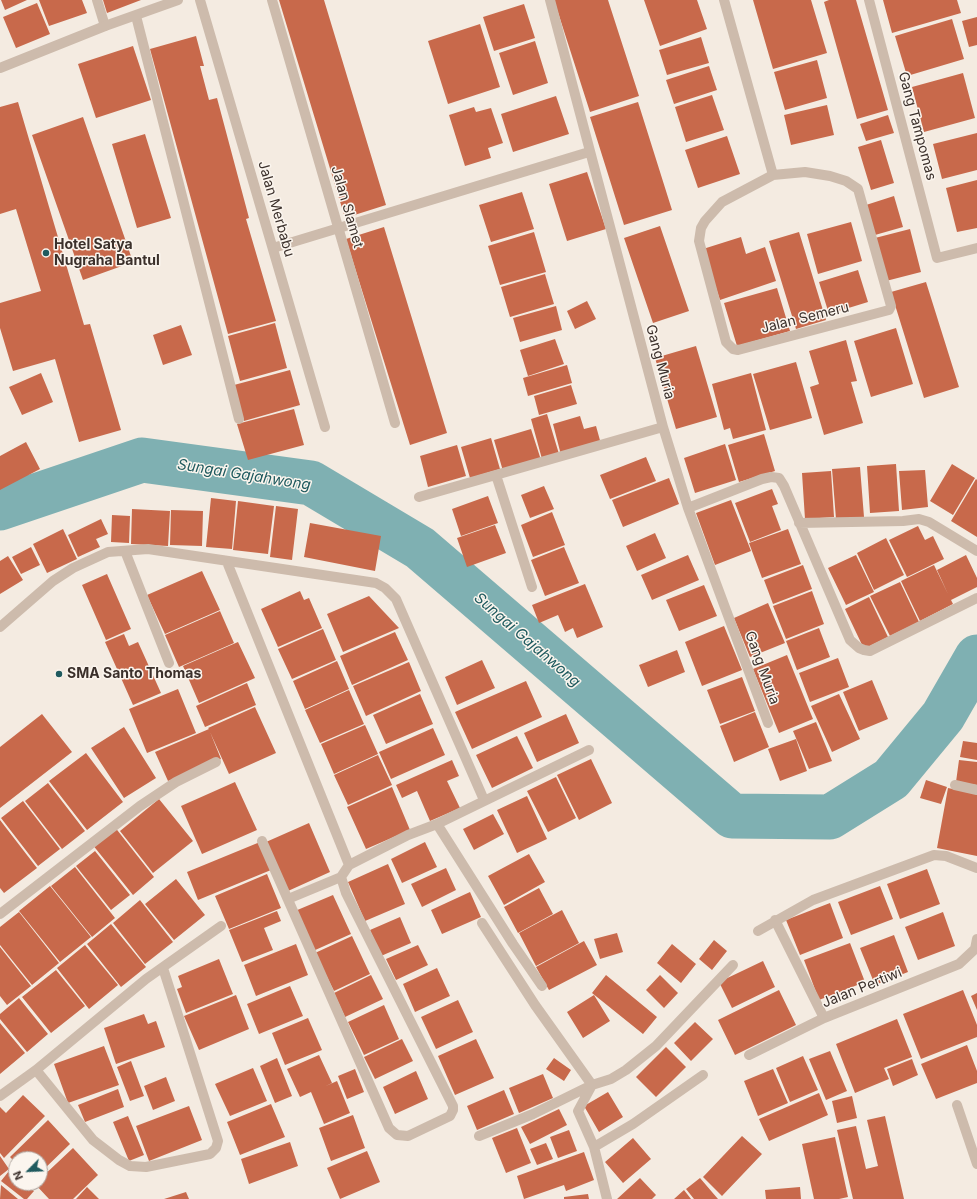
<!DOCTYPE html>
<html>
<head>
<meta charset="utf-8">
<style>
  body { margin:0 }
  #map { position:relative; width:977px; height:1199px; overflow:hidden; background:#f4ebe1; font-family:Inter,sans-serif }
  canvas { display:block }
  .north { position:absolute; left:8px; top:1151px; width:40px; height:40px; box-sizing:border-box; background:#fbf5ee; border:1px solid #aea6a0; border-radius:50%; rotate:246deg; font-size:11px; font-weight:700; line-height:16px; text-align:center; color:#3b302b }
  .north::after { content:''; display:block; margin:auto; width:14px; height:18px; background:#1f5a5e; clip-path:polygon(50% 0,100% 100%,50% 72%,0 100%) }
</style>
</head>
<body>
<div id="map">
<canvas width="977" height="1199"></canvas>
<div class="north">N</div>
</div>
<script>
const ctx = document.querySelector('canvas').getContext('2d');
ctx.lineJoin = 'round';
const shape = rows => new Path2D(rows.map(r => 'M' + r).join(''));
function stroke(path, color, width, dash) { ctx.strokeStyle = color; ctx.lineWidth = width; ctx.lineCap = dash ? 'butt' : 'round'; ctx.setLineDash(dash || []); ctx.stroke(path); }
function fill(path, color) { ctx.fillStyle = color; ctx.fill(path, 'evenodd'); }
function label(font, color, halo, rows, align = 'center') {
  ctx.font = font + ' Inter,sans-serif'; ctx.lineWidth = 3; ctx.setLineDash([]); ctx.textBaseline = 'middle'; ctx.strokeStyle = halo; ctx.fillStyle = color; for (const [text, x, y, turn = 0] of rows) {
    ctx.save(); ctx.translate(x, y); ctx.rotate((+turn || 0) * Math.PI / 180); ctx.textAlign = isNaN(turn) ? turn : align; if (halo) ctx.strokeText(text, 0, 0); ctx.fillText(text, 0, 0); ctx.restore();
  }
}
const river = shape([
  [0,508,142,460,311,483,420,548,732,816,830,817,891,779,943,716,977,657]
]);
const building = shape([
  [1,0,27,0,5,10],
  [39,0,82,0,87,13,49,26],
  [103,0,141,0,107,13],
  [279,0,324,0,386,205,345,218],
  [554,0,608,0,639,96,590,112],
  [644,0,697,0,707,29,660,46],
  [753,0,811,0,827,53,773,69],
  [829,0,856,0,888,110,857,119,824,2],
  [883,0,957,0,961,13,892,33],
  [37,3,50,34,16,48,3,17],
  [524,4,535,38,494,51,483,17],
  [977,17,977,45,969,47,962,21],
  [952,19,964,59,907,76,895,36],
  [480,24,500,87,448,104,428,41],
  [196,36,204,66,200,66,209,100,217,98,249,218,246,219,276,321,228,334,150,49],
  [701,37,709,63,667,75,659,50],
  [535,41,548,83,513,95,499,53],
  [133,46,151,100,96,118,78,64],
  [817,60,827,98,785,110,774,72],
  [709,66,717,90,674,104,666,80],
  [963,73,975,118,924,132,912,87],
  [712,95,724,130,686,142,675,107],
  [556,96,569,134,513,152,501,114],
  [18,102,84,325,90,324,121,430,79,442,55,359,13,371,0,328,0,303,41,291,16,209,0,214,0,107],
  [638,102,672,210,624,225,590,117],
  [827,105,834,135,791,145,784,115],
  [474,107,476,112,491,108,503,143,488,148,491,158,465,166,449,115],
  [888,115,894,133,866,141,860,124],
  [83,117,133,262,83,280,32,135],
  [977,133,977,170,942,179,933,144],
  [145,134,171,218,137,228,112,144],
  [727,136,740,174,698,188,685,150],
  [881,140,894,183,871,190,858,147],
  [587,172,606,229,567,241,549,184],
  [977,180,977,228,957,232,946,188],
  [522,192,534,229,491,242,479,205],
  [894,196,903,227,875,235,866,205],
  [851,222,862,261,818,274,807,234],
  [660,226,689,311,653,323,624,238],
  [384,227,447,433,410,445,346,239],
  [910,229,921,272,886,281,875,238],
  [534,232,546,272,500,285,488,246],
  [799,232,826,320,796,329,769,241],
  [741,237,746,254,765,247,776,281,720,300,703,249],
  [858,270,868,302,829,314,819,282],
  [545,274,554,304,510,317,501,287],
  [926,282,959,387,924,398,891,292],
  [777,288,790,331,737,346,724,303],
  [587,301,596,319,575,329,567,311],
  [556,306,562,330,520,342,513,318],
  [275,323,287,368,240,381,228,336],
  [181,325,192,355,163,365,153,335],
  [896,328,913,384,871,397,854,341],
  [555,339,564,364,528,376,520,350],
  [846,340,857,381,851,382,863,423,824,435,810,387,819,384,809,351],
  [696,346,717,417,676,429,655,358],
  [796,362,812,418,770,430,753,374],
  [567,365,572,383,528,396,523,378],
  [290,370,300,405,244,421,234,385],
  [41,373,53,402,22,415,9,387],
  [751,373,766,430,733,439,730,428,724,430,712,384],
  [571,385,577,404,539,415,534,396],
  [294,409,304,445,248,460,237,424],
  [547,414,559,454,542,459,531,419],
  [580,416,584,429,596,426,601,444,561,455,553,424],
  [531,429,541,460,503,471,494,440],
  [764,434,775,471,739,482,728,445],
  [491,438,500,469,470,478,461,447],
  [26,442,40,469,0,490,0,456],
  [725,444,736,480,695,493,684,458],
  [457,445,466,476,428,487,420,456],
  [646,457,656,481,610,499,600,475],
  [896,464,899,511,870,513,867,466],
  [952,464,975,478,953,515,930,501],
  [860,467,864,517,836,519,832,469],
  [925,470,928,507,902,510,899,471],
  [831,471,834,517,805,519,802,473],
  [669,478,679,504,623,527,612,500],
  [976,479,977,480,977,537,951,521],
  [544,486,554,509,530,518,521,495],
  [772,489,778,504,772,506,781,530,750,542,735,503],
  [488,496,498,523,461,536,452,509],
  [211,498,236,501,232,549,206,547],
  [731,500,751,551,715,565,696,513],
  [238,501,274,506,268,554,233,550],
  [276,506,298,509,292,560,270,557],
  [132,509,170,511,168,546,131,544],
  [171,510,203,511,202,546,170,545],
  [552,512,565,545,533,557,521,525],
  [112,515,130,516,129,543,111,542],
  [101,519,108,534,96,539,100,547,78,557,68,535],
  [310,523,381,536,375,571,304,557],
  [495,525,506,553,467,567,457,538],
  [918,526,925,540,933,536,944,559,907,577,889,540],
  [63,529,77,559,47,573,33,544],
  [788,529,801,564,762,578,749,543],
  [655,533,666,558,637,571,626,546],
  [886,538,904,575,874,590,857,553],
  [31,547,40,565,21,574,12,557],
  [564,547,579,583,545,596,531,560],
  [688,555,699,580,652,600,641,575],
  [856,555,874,592,846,605,828,568],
  [966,555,977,578,977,587,951,600,953,604,920,621,901,581,934,565,948,594,937,570],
  [8,556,23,580,0,594,0,561],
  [803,565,812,589,773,604,764,580],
  [202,571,220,610,165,634,147,595],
  [107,574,131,629,106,640,82,585],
  [900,582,919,622,890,636,870,596],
  [585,584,603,627,577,638,573,628,565,632,558,615,539,623,532,605],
  [704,585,717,616,679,631,666,600],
  [300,591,304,600,309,598,322,628,278,647,261,609],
  [812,591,824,624,786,639,773,606],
  [369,596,399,628,343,652,327,614],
  [869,597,888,637,864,649,845,609],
  [768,603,785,643,750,657,734,618],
  [220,611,234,643,179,667,165,635],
  [724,626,742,670,702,686,685,642],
  [819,628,830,657,797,670,786,641],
  [323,629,336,660,292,679,278,649],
  [395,632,408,660,352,685,340,656],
  [124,634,129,646,138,642,161,693,133,705,105,642],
  [238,642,255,678,199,703,183,666],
  [677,650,685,672,648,687,639,665],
  [787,655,813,719,779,733,753,669],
  [838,658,849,687,810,702,799,673],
  [482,660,495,688,457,705,445,677],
  [337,661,349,689,305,709,293,681],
  [409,662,421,691,366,716,353,686],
  [742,677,755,711,720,724,707,690],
  [872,680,888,719,859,731,843,692],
  [526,681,542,717,472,749,455,712],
  [247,683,256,705,205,727,196,706],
  [178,689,196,733,147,753,129,709],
  [349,690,364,724,320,743,305,710],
  [420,694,433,724,386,744,373,715],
  [839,694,860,739,832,752,811,706],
  [255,707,276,753,229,774,210,732,221,759,168,781,155,752,209,729,208,728],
  [755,712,769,747,734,762,720,726],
  [42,714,72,752,0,808,0,747],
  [566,714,579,743,537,762,524,733],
  [816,722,832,761,809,769,793,731],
  [365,725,378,754,334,774,321,744],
  [124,727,156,778,124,798,91,748],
  [433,728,445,755,391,779,379,752],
  [517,736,533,768,492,788,476,755],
  [796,739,807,771,780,781,768,749],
  [963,741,977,743,977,760,960,757],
  [86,753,123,802,87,830,49,781],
  [378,755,392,785,348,805,334,775],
  [591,759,612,803,579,820,557,775],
  [452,760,459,776,447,781,460,808,430,821,417,791,402,798,396,785],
  [959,760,977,762,977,785,956,782],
  [556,777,576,818,548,832,527,791],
  [926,780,947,787,941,804,920,798],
  [235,782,257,830,202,854,181,806],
  [48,783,85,831,62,849,25,801],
  [392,787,410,830,366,849,347,807],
  [948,788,977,794,977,856,937,848],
  [527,796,547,839,517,853,497,810],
  [159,799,193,841,153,873,120,831],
  [23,801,60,849,38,866,1,818],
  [493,814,504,834,474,850,463,829],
  [0,820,37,868,4,893,0,888],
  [309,823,330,872,288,891,266,842],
  [114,826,154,877,133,895,92,844],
  [260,842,271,870,198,900,187,872],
  [425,842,437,867,402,883,391,859],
  [95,851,130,895,111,910,76,866],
  [529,854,545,882,504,905,488,876],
  [388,864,405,904,365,921,348,882],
  [75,867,115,918,92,937,51,886],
  [446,868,456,890,422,907,411,884],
  [927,869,940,904,900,919,887,884],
  [267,874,281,908,229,929,215,896],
  [176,879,205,915,174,940,145,904],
  [50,886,91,937,60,962,19,911],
  [880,886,893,919,851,935,838,902],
  [539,888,553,914,518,933,504,907],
  [470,892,481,917,442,934,431,910],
  [333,895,351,934,313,951,295,911],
  [140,900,173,942,145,964,113,923],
  [830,903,843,938,800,955,786,920],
  [562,910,579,943,536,966,519,933],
  [277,911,281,921,264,928,273,950,242,962,229,930],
  [19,912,59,963,32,985,0,945,0,927],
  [943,912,955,946,918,960,905,927],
  [400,917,411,943,381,956,370,930],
  [111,924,146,967,121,987,87,944],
  [617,933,623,952,600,959,594,939],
  [894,935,908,972,875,985,860,948],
  [352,936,370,974,334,991,315,953],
  [714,940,727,951,712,970,699,959],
  [584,941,597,965,549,990,536,967],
  [850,943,865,982,819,1000,804,960],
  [296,944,308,975,256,996,244,965],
  [672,944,696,964,681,983,657,963],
  [85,945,118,985,89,1009,57,968],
  [418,945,428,965,396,980,386,959],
  [0,947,31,986,7,1005,0,996],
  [219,959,233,994,186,1013,177,989,182,987,178,976],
  [763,961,775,987,732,1008,719,982],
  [437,968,450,996,415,1012,403,984],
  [56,970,85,1006,51,1033,22,997],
  [371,975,383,999,345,1017,334,993],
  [606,975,657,1017,643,1034,592,993],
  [660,975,678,993,664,1008,646,990],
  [290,986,303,1016,259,1034,247,1004],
  [779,990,796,1025,735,1055,718,1020],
  [963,990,977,1025,977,1037,921,1059,903,1014],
  [977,993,977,1010,971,996],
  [236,995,249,1029,199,1050,184,1016],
  [594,995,610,1021,583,1038,567,1012],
  [19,998,48,1034,27,1052,0,1019,0,1014],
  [458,1000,473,1032,436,1049,421,1017],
  [384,1005,399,1039,364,1055,348,1022],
  [144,1014,148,1024,156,1021,165,1047,116,1064,104,1028],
  [308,1018,322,1050,285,1065,272,1033],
  [897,1019,912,1057,884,1068,889,1079,855,1093,836,1044],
  [695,1022,713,1039,691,1061,674,1043],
  [0,1023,25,1053,0,1074],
  [402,1039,413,1061,375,1079,364,1057],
  [476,1039,494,1078,455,1095,438,1056],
  [967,1045,977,1071,977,1083,936,1099,921,1064],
  [104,1046,119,1085,68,1103,54,1064],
  [666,1047,686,1067,656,1097,636,1077],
  [830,1051,847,1091,826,1100,809,1059],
  [319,1055,332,1083,326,1086,337,1081,350,1113,324,1124,311,1092,300,1097,287,1069],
  [803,1056,818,1090,790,1102,776,1068],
  [277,1058,292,1096,275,1103,260,1066],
  [554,1058,571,1070,564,1081,546,1069],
  [912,1059,918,1075,893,1086,887,1069],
  [131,1061,144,1096,130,1101,117,1067],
  [253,1068,267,1101,230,1116,215,1084],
  [355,1069,364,1092,347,1099,338,1076],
  [773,1069,788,1103,758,1116,744,1081],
  [416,1071,428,1099,395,1114,383,1087],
  [543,1074,553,1098,519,1113,509,1088],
  [166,1077,175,1101,153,1110,144,1086],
  [118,1089,124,1107,85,1122,78,1105],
  [504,1090,514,1114,477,1130,467,1106],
  [608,1092,623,1117,599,1132,584,1106],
  [819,1093,828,1115,769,1141,759,1119],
  [23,1095,45,1116,4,1158,0,1153,0,1107,6,1113],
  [852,1096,857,1118,837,1123,832,1101],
  [271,1104,285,1137,240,1155,227,1122],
  [189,1106,202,1140,149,1161,136,1126],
  [559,1109,567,1125,530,1144,521,1127],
  [353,1115,365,1148,331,1161,319,1128],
  [128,1116,144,1155,129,1161,113,1122],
  [885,1116,904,1199,853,1199,837,1130,856,1126,866,1169,878,1166,867,1120],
  [48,1120,70,1144,40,1173,40,1159,16,1159,16,1163,10,1157],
  [517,1128,531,1163,506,1173,492,1138],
  [569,1130,577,1151,558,1158,550,1137],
  [742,1136,762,1154,722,1196,703,1177],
  [835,1137,848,1197,839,1199,814,1199,802,1144],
  [633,1138,651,1159,623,1183,605,1162],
  [290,1142,298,1166,249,1184,241,1159],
  [546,1143,553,1159,537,1165,530,1149],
  [73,1148,98,1175,73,1199,49,1199,35,1184,40,1183,40,1179],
  [367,1151,380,1182,340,1199,327,1168],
  [584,1152,594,1180,566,1191,564,1185,524,1199,517,1176],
  [0,1156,9,1169,0,1176],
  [9,1171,16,1176,16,1183,24,1183,34,1191,27,1199,24,1199,1,1181],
  [640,1178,656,1195,652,1199,617,1199],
  [700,1178,718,1199,694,1199,686,1189],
  [1,1185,18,1199,0,1199],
  [87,1187,99,1199,76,1199],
  [800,1187,801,1199,766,1199,765,1190],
  [684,1190,691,1199,674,1199],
  [186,1192,189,1199,164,1199],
  [588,1194,589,1199,564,1199,564,1197]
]);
const minor = shape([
  [97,0,105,26],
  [200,0,325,427],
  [272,0,395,423],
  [550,0,663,427,688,508,768,723],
  [724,0,773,175],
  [869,0,937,258,977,248],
  [136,16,239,419],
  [805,172,830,176,846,181,858,189,891,306,889,310,738,350,733,349,726,342,699,241,701,228,705,221,722,202,773,175,805,172],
  [273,248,589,152],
  [496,475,532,587],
  [419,497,663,427],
  [688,508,762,479,771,477,779,478,784,486,850,640,859,648,864,650,870,651,977,598],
  [799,523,903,521,919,519,929,522,977,551],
  [125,551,169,663],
  [227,562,349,865],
  [0,627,53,581,73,568,108,552,148,549,376,583,385,588,396,599,484,800],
  [955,785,977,790],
  [437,824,589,750],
  [262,841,389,1128,397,1135,408,1136,450,1116,453,1110,453,1106,346,893,341,877,349,865,408,835,437,824,513,944,542,986],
  [288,899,341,877],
  [0,914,140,806,176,782,216,762],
  [775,920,824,1018],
  [482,923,535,1005,592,1085],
  [758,931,813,900,934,855,946,856,977,868],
  [749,1055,824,1018,959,964,975,949,977,939],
  [36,1070,93,1140,119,1160,130,1166,146,1167,210,1154,216,1148,218,1141,163,968],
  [592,1085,578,1111,594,1147,607,1199],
  [0,1096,36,1070,146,979,221,926],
  [957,1105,977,1164],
  [479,1136,533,1114,592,1085,611,1079,626,1070,656,1046,733,965],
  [594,1147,633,1124,703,1075]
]);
const tertiary = shape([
  [0,68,105,26,178,0]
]);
const markers = [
  [46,253,4,"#1f5a5e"],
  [59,674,4,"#1f5a5e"]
];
const streetNames = [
  ["Gang Tampomas",917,126,75],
  ["Jalan Slamet",347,207,74],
  ["Jalan Merbabu",276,209,74],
  ["Jalan Semeru",805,318,-14],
  ["Gang Muria",660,362,75],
  ["Gang Muria",762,668,70],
  ["Jalan Pertiwi",862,988,-22]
];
const poiNames = [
  ["Hotel Satya",54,245],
  ["Nugraha Bantul",54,261],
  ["SMA Santo Thomas",67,674]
];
const waterNames = [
  ["Sungai Gajahwong",244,475,9],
  ["Sungai Gajahwong",527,640,41]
];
stroke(river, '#7fb0b2', 45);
fill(building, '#c8694b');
stroke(minor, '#cdbbac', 10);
stroke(tertiary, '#cdbbac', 10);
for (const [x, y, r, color] of markers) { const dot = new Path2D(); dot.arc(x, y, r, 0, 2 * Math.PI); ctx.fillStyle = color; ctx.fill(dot); stroke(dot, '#fbf5ee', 1.5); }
label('14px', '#3b302b', '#fbf5ee', streetNames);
label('bold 14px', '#3b302b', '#fbf5ee', poiNames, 'left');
label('italic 15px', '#1f5a5e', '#fbf5ee', waterNames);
</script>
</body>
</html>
